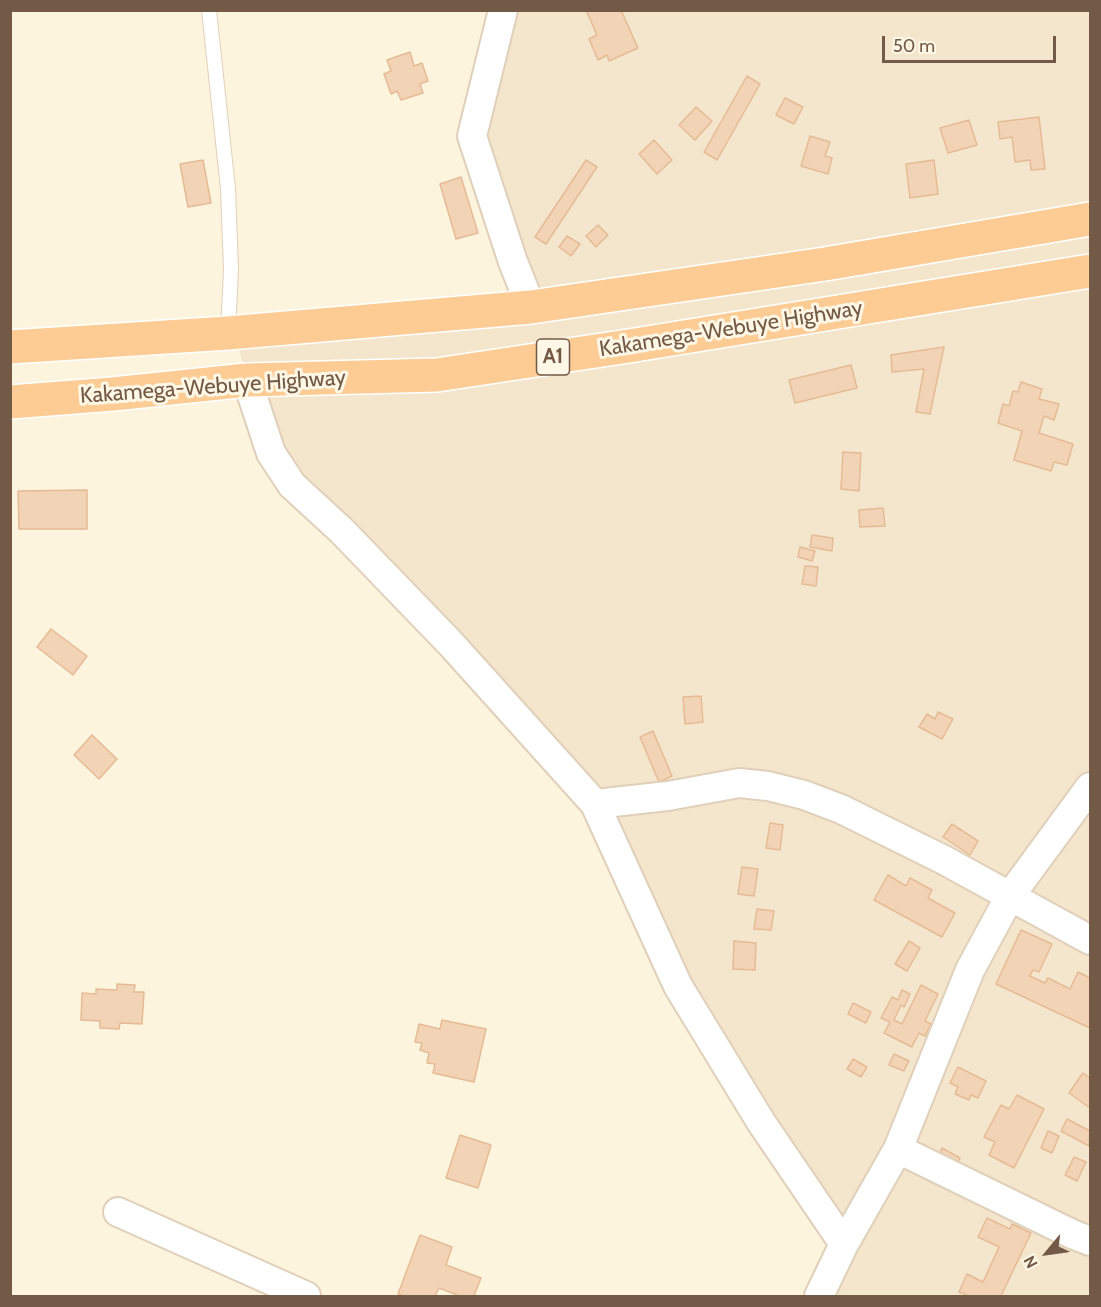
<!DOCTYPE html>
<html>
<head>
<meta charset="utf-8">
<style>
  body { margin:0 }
  #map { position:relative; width:1101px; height:1307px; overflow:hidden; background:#fdf4de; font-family:Cabin,sans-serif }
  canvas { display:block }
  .frame { position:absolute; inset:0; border:12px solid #735a46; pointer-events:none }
  .north { position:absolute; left:1017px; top:1223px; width:60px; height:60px; -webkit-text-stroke:4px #fff7e5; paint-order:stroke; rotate:241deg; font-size:16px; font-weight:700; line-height:24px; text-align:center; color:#735a46 }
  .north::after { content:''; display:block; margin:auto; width:21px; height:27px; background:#735a46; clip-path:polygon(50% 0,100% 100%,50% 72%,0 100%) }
  .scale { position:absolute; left:882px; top:36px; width:174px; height:27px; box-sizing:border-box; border:3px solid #735a46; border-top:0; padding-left:8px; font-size:18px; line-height:21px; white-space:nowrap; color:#735a46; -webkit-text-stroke:4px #fff7e5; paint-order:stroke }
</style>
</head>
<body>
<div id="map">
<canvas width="1101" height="1307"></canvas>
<div class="frame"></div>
<div class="north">N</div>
<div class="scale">50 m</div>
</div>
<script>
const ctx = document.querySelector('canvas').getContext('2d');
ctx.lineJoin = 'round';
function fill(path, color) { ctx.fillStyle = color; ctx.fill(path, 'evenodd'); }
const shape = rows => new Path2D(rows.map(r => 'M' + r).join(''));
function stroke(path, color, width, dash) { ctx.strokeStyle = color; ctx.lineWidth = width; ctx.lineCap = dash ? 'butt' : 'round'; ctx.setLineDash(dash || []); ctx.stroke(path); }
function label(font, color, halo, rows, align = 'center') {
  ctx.font = font + ' Cabin,sans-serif'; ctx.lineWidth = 6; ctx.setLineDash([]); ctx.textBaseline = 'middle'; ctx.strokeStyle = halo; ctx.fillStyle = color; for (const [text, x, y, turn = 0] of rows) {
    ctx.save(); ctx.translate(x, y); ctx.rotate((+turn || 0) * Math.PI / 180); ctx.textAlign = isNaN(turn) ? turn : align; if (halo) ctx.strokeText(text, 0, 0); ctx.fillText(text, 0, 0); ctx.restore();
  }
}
const residential = shape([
  [499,11,1090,11,1090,1296,815,1296,840,1242,590,807,269,454,233,329,532,305,468,139]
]);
const building = shape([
  [586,10,621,10,638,48,609,61,607,55,598,60,589,39,597,35,586,10],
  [410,52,414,66,422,63,428,81,420,84,423,93,401,100,397,91,391,94,384,74,391,71,387,60,410,52],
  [747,76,760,84,717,160,704,152,747,76],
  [785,98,803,107,794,124,776,115,785,98],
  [696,107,712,121,695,140,679,125,696,107],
  [1039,117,1045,169,1031,170,1030,160,1015,162,1012,137,1000,139,998,122,1039,117],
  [969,120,977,145,948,153,940,128,969,120],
  [810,136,830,142,825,156,832,158,828,174,801,166,810,136],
  [654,140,672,160,657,174,639,154,654,140],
  [203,160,211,203,188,207,180,164,203,160],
  [586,160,597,167,546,244,535,237,586,160],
  [934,160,938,194,910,198,906,164,934,160],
  [461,177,478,233,456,239,440,184,461,177],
  [598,225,608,235,596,247,586,236,598,225],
  [567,236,580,244,571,256,559,247,567,236],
  [944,347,930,414,916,412,924,369,892,372,891,355,944,347],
  [851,365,857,388,795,403,789,380,851,365],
  [1021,382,1042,389,1039,399,1059,404,1054,420,1044,416,1039,433,1073,444,1067,465,1054,462,1051,471,1014,460,1022,431,998,423,1003,404,1009,406,1013,391,1018,392,1021,382],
  [843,452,861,453,859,491,841,489,843,452],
  [87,490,87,529,19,529,18,491,87,490],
  [883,508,885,526,860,527,859,510,883,508],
  [812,535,833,538,832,551,810,547,812,535],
  [800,547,815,551,812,561,798,557,800,547],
  [805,566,818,567,816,586,802,584,805,566],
  [51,629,87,656,73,675,37,647,51,629],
  [701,696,703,722,685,724,683,697,701,696],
  [938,712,953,719,942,739,919,727,927,714,935,719,938,712],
  [653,731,672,776,659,782,640,737,653,731],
  [92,735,117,759,99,779,74,755,92,735],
  [770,823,783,825,780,850,766,848,770,823],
  [952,824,978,841,970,855,943,837,952,824],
  [742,867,758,869,754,896,738,894,742,867],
  [888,875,906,886,910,878,932,890,928,898,955,913,942,937,874,900,888,875],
  [757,909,774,911,771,930,754,929,757,909],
  [1021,930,1052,944,1039,972,1033,970,1030,976,1045,983,1048,978,1070,989,1078,972,1090,978,1090,1028,996,984,1021,930],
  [734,941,756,943,755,970,733,969,734,941],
  [909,941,920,948,907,971,895,964,909,941],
  [117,984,135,985,134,992,144,992,142,1024,120,1023,119,1029,100,1028,100,1021,81,1020,82,993,96,994,96,989,117,990,117,984],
  [921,985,938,994,925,1021,931,1024,925,1036,919,1033,912,1047,884,1033,890,1022,881,1018,892,997,898,1000,902,990,910,994,904,1007,901,1005,894,1020,902,1024,921,985],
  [853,1003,871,1012,866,1023,848,1014,853,1003],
  [442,1020,486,1029,474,1082,433,1073,435,1064,427,1063,429,1053,420,1050,422,1043,415,1042,419,1024,440,1029,442,1020],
  [894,1054,909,1061,904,1071,889,1065,894,1054],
  [853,1059,867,1067,861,1077,847,1069,853,1059],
  [958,1067,986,1081,978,1098,971,1095,969,1100,955,1094,958,1087,950,1083,958,1067],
  [1083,1073,1090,1078,1090,1108,1069,1093,1083,1073],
  [1017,1095,1044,1109,1014,1168,989,1155,995,1142,984,1137,1001,1105,1009,1109,1017,1095],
  [1067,1119,1090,1131,1089,1146,1061,1131,1067,1119],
  [1048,1131,1059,1136,1052,1153,1041,1148,1048,1131],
  [460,1135,491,1145,478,1188,446,1178,460,1135],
  [942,1148,960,1158,956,1167,937,1158,942,1148],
  [1074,1157,1086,1162,1077,1181,1065,1175,1074,1157],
  [987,1218,1010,1229,1012,1224,1031,1233,1001,1296,969,1296,959,1292,967,1274,983,1282,999,1247,978,1237,987,1218],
  [420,1235,452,1247,446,1265,481,1278,474,1296,460,1296,439,1288,435,1296,404,1296,398,1294,420,1235]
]);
const service = shape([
  [209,10,228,189,231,269,228,333]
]);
const minor = shape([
  [503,10,472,136,513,262,531,307],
  [247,380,271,453,292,485,342,531,452,645,595,804,678,986,761,1122,844,1244],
  [595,804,668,796,739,783,768,786,804,795,841,809,944,860,1090,940],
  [898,1149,1072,1234,1090,1241],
  [118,1212,306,1296],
  [819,1296,844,1244,898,1149,970,970,1010,896,1090,787]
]);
const trunk = shape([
  [10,347,228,333,531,307,825,264,1090,219],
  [10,402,113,394,247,380,437,375,635,345,1090,271]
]);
const shields = [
  [553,357,33]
];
const shieldNames = [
  ["A1",553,357]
];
const streetNames = [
  ["Kakamega-Webuye Highway",731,329,-9],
  ["Kakamega-Webuye Highway",213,387,-4]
];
fill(residential, '#f4e6cd');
fill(building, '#f2d3b5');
stroke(building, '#e5bb95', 1.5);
stroke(service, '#e0d0ba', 16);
stroke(minor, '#e0d0ba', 32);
stroke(trunk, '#fff', 36);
stroke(service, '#fff', 14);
stroke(minor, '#fff', 28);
stroke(trunk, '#fccc94', 33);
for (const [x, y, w] of shields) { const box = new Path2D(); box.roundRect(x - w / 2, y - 18, w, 36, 4.5); ctx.fillStyle = '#fff7e5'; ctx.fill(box); stroke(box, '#735a46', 1.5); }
label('bold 21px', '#735a46', null, shieldNames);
label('22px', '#735a46', '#fff7e5', streetNames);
</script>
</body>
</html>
